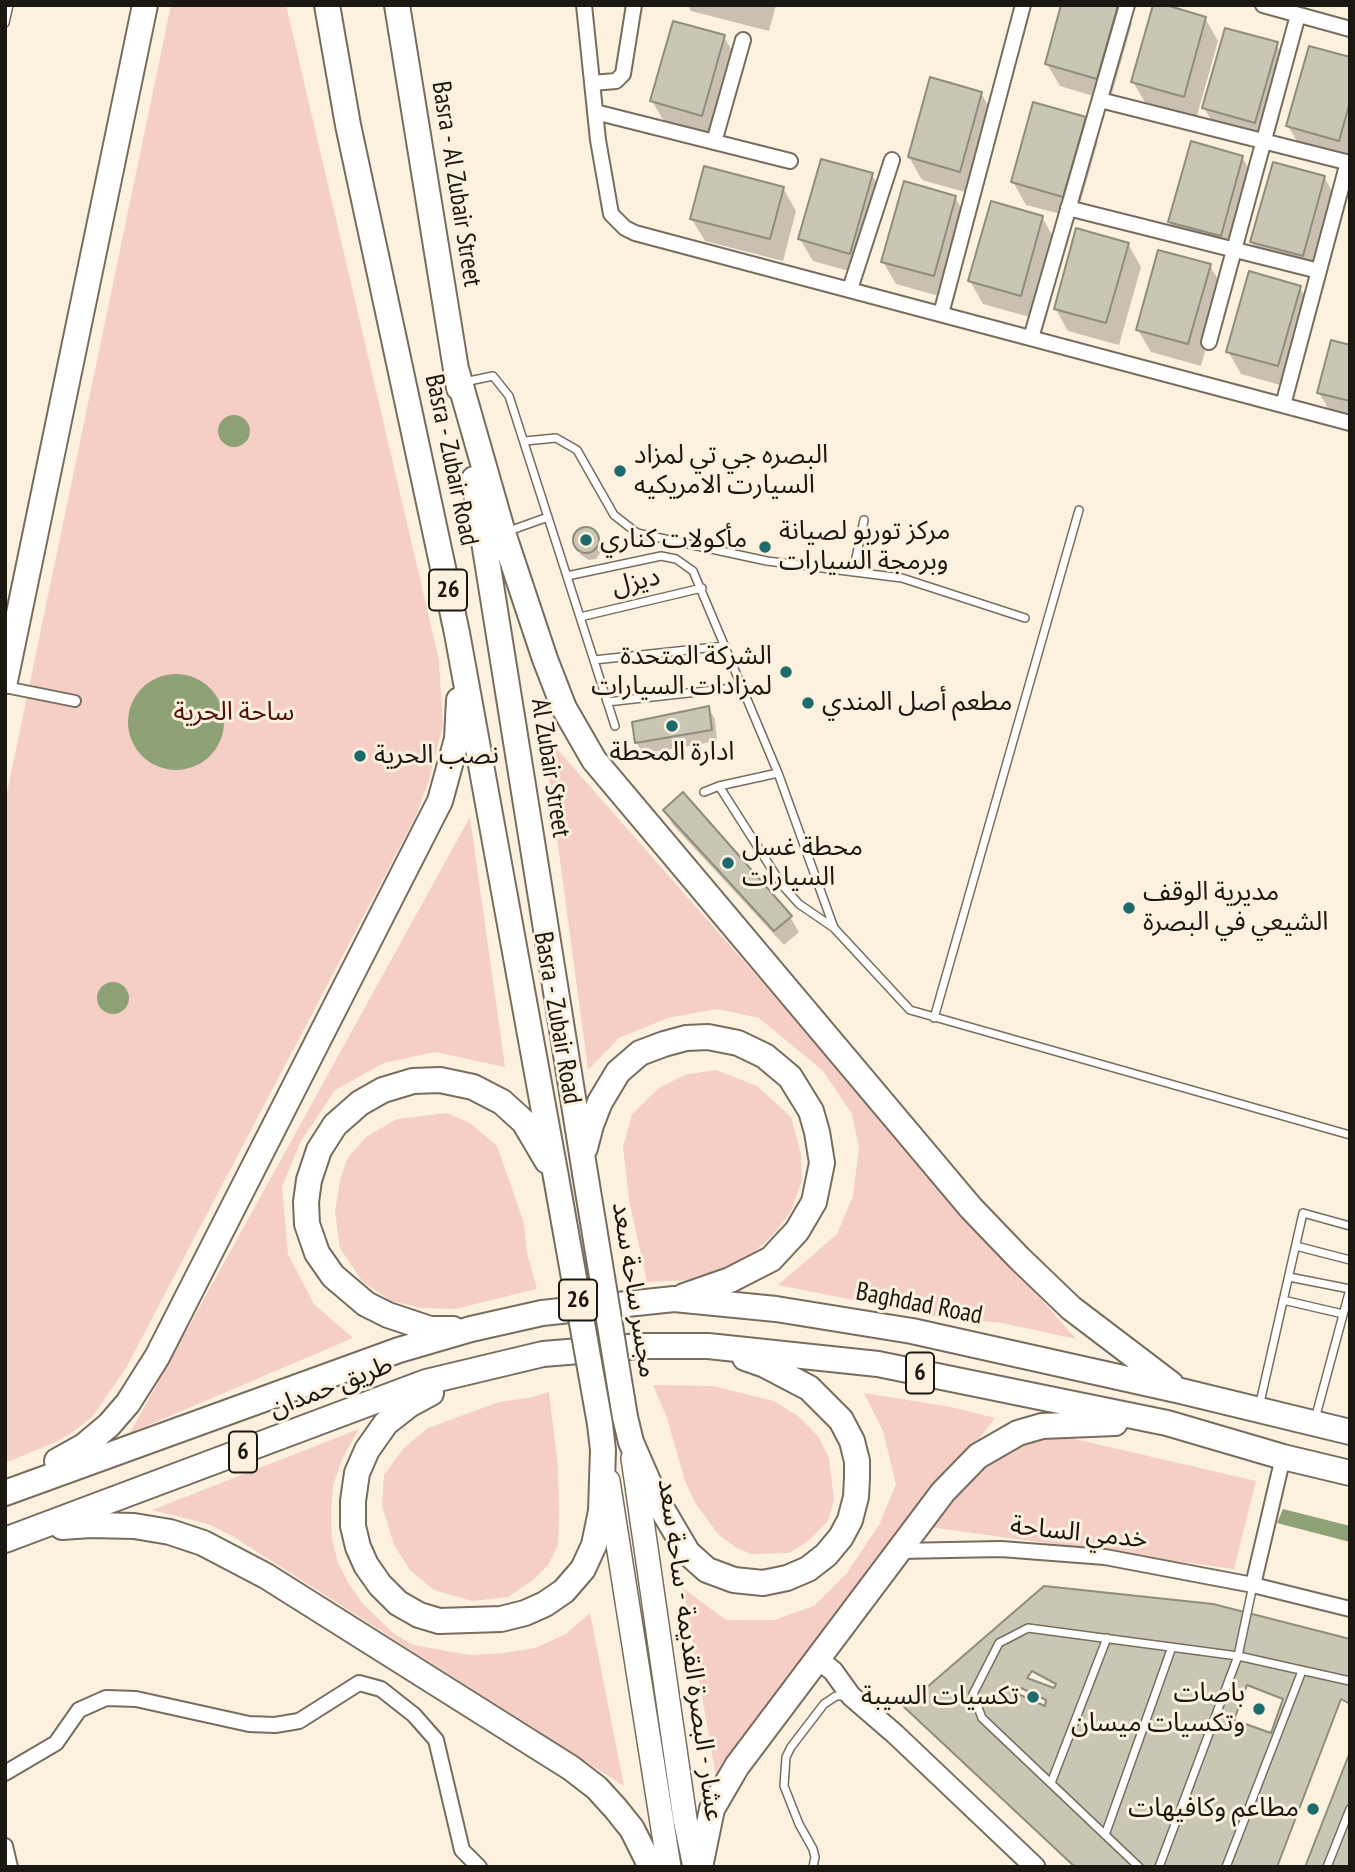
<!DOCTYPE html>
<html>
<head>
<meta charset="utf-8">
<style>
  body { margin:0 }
  #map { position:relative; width:1355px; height:1872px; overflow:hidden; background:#fcf1df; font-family:"PT Sans Narrow",sans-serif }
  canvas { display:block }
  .frame { position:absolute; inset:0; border:7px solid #1b1711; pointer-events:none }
</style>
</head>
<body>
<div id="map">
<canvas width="1355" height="1872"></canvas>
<div class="frame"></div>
</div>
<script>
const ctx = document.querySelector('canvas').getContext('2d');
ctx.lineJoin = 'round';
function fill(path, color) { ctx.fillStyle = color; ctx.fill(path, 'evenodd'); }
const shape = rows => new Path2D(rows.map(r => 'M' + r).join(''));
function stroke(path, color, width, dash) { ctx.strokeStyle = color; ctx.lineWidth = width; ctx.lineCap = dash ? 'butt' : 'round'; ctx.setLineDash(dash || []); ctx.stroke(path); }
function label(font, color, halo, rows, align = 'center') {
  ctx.font = font + ' "PT Sans Narrow","Noto Sans Arabic",sans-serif'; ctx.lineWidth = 6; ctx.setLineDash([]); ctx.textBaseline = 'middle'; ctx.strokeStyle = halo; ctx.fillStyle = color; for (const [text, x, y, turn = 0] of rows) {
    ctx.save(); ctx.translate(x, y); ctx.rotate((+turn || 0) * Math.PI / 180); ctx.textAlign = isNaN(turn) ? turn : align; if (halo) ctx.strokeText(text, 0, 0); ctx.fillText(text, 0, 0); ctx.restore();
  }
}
const green = shape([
  [171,5,286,5,439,660,443,725,429,780,415,818,126,1368,93,1416,76,1430,58,1441,5,1463,5,802],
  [543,733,1076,1339,1002,1323,933,1316,778,1285,837,1234,853,1196,859,1147,852,1114,823,1071,759,1018,717,1009,668,1018,619,1038,588,1070],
  [470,817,505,1067,435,1052,384,1063,335,1090,300,1143,282,1187,288,1254,314,1304,353,1338,130,1433],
  [716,1070,757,1086,791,1117,801,1154,802,1180,791,1211,773,1235,755,1251,731,1266,693,1280,647,1282,629,1200,623,1147,632,1114,659,1088,684,1075],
  [447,1113,470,1123,497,1146,524,1223,527,1253,537,1289,455,1309,422,1308,391,1301,362,1281,340,1248,335,1212,340,1181,347,1159,366,1137,397,1119],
  [653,1385,713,1386,774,1401,798,1416,818,1436,829,1458,834,1500,828,1521,807,1542,789,1553,751,1554,735,1547,718,1534,696,1504,685,1481,667,1418],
  [549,1392,558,1466,559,1517,558,1545,548,1565,533,1580,508,1597,472,1601,434,1590,410,1570,394,1545,382,1506,384,1475,403,1449,428,1428,499,1402,528,1398],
  [864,1393,951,1407,995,1418,717,1782,683,1588,726,1620,774,1620,814,1606,847,1573,879,1525,896,1484,883,1431],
  [359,1429,342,1459,333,1486,331,1511,332,1539,338,1563,349,1584,363,1604,393,1633,413,1645,470,1655,504,1653,535,1648,566,1634,590,1613,624,1786,234,1537,208,1524,152,1510],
  [1062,1436,1256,1481,1234,1569,929,1527,968,1479,1019,1442]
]);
const water = shape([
  '218 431a16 16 0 1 1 32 0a16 16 0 1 1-32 0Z',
  '128 722a48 48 0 1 1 96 0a48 48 0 1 1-96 0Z',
  '97 998a16 16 0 1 1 32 0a16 16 0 1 1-32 0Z',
  [1283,1509,1350,1526,1350,1542,1277,1523]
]);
const shadow = shape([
  [688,5,776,5,769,31,691,11],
  [1063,5,1122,5,1132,23,1110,101,1060,86,1047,64],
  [1205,18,1218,41,1196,119,1146,104,1133,82],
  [724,37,737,59,715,137,665,123,652,101],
  [1276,44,1289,66,1267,144,1217,130,1204,108],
  [1350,59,1350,162,1301,148,1288,126],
  [981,93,994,116,972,194,922,180,909,157],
  [1085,118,1098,141,1076,218,1026,205,1013,182],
  [1242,157,1255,180,1233,258,1183,244,1170,222],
  [872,175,885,197,863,275,813,261,800,239],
  [1324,177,1337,200,1315,278,1265,264,1252,242],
  [783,188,796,211,783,261,705,241,691,218],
  [955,197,968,220,946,298,896,284,883,262],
  [1042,217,1055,240,1033,318,983,304,970,281],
  [1128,244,1141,267,1119,345,1068,331,1055,308],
  [1210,266,1223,288,1201,366,1151,352,1138,330],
  [1300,288,1313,310,1291,388,1241,374,1228,351],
  [1350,347,1350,420,1332,415,1319,393],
  [587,527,595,531,602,550,596,559,589,560,581,555,575,538,580,530],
  [708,708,715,719,717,741,643,754,637,743],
  [665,811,790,917,799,932,784,945,673,825]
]);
const building = shape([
  [1061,5,1118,5,1097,79,1045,64,1061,5],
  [1153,5,1166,5,1206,17,1184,97,1131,82,1153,5],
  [673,21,725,35,702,116,650,101,673,21],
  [1225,28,1278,42,1255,123,1202,108,1225,28],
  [1309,46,1350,57,1350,102,1339,141,1286,126,1309,46],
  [930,77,982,92,960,172,908,157,930,77],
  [1033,102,1086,117,1063,197,1011,182,1033,102],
  [1191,141,1243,156,1221,236,1168,222,1191,141],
  [821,159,873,173,850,254,798,239,821,159],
  [1273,162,1325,176,1303,256,1250,242,1273,162],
  [704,166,784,187,770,239,690,219,704,166],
  [904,181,956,196,934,276,881,262,904,181],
  [991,201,1043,216,1021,296,968,281,991,201],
  [1076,228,1129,243,1106,323,1054,309,1076,228],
  [1158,250,1211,264,1188,344,1136,330,1158,250],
  [1249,271,1301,286,1278,366,1226,352,1249,271],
  [1331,340,1350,345,1350,401,1317,393,1331,340],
  '573 540a13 13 0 1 1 26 0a13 13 0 1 1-26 0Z',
  [709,706,712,730,635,743,632,722,709,706],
  [683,792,792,916,774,931,663,810,683,792],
  [1044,1586,1213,1604,1350,1639,1350,1867,1075,1867,904,1707,1044,1586],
  [1032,1671,1056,1684,1054,1688,1027,1678,1032,1671],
  [1247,1685,1283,1699,1271,1733,1234,1720,1247,1685],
  [1021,1688,1046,1700,1045,1706,1018,1694,1021,1688],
  [1341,1699,1350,1704,1350,1752,1305,1867,1277,1867,1341,1699]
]);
const service = shape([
  [5,23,9,5],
  [464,382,493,376,509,396,615,726],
  [525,441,556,438,577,450,614,515,637,533,767,561,902,578,1025,618],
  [506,532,548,517],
  [853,572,864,520],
  [567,576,661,556,676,559,693,571,778,773,834,928,910,1010,1350,1135],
  [580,617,702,588],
  [594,660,725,646],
  [607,702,742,687],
  [719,786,782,885,799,904,834,928],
  [704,792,719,786,778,773],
  [934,1018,1079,510],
  [1296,1246,1350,1260],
  [1289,1277,1350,1289],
  [1283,1300,1343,1314],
  [1259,1407,1303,1213,1350,1226],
  [1315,1419,1350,1289],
  [1051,1783,1107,1638],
  [1105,1835,1172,1647],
  [813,1867,815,1857,813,1849,799,1824,784,1786,786,1757,791,1747,824,1704,836,1696,849,1696],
  [1139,1867,982,1718,973,1694,999,1643,1028,1628,1238,1656,1350,1681],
  [1159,1867,1238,1656,1253,1585],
  [1226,1867,1302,1671],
  [1327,1867,1350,1809]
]);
const pedestrian = shape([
  [5,687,75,701]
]);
const minor = shape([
  [584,5,598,140,611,214,625,228,635,233,1350,423],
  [1263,5,1350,29],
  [592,83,616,81,623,74,634,5],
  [1100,100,1350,163],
  [595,112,790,161],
  [714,142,743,40],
  [1068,208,1319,271],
  [850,289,892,160],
  [941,314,1023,5],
  [1031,338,1127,5],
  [1209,342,1298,15],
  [1283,405,1348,162],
  [899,1551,1001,1549,1105,1557,1253,1585,1350,1609],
  [1253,1585,1283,1457],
  [5,1773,56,1743,79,1710,106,1698,136,1699,249,1724,275,1725,299,1721,359,1683,381,1689,414,1715,436,1740,462,1850,479,1867],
  [5,1846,10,1867]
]);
const tertiary = shape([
  [819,1660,833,1671,851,1696,895,1734,1035,1867]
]);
const primary = shape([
  [633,1458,685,1819,695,1867],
  [608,1481,669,1867]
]);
const trunk = shape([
  [327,5,348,125,457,633,556,1177],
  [397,5,459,388],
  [457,372,503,533,545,659,564,708,594,760,971,1208,1019,1258,1071,1308,1171,1384],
  [474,479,585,1173],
  [5,681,145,5],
  [585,1148,591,1125,600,1102,618,1072,640,1053,664,1044,686,1038,708,1037,738,1043,765,1056,790,1077,811,1111,817,1132,822,1163,814,1202,797,1231,771,1259,730,1280,684,1296],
  [453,1329,430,1329,388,1315,366,1304,333,1276,317,1253,307,1224,306,1202,309,1180,319,1150,335,1125,360,1103,383,1090,413,1081,440,1080,473,1087,502,1102,524,1122,547,1161],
  [431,1393,409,1405,386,1423,367,1450,357,1473,353,1501,353,1526,358,1547,366,1565,380,1585,398,1603,419,1615,439,1621,501,1619,525,1613,545,1604,564,1591,583,1569,594,1545,601,1511,603,1450,600,1424],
  [625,1417,631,1442,655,1497,688,1553,707,1570,734,1580,763,1583,787,1578,808,1569,826,1555,841,1537,850,1520,856,1497,857,1478,857,1461,852,1441,841,1420,809,1388,765,1365,745,1358],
  [57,1461,84,1446,109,1425,128,1403,157,1357,440,801,457,739,459,700],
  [5,1493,399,1350,471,1329,542,1313,674,1299,776,1309,912,1331,1181,1391,1350,1432],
  [62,1527,90,1525,134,1526,170,1532,203,1543,266,1576,571,1768,597,1788,616,1809,632,1829,651,1867],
  [5,1540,426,1382,543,1354,640,1346,708,1346,878,1364,1167,1423,1283,1457,1350,1473],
  [700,1867,712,1809,737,1766,943,1492,978,1456,1018,1433,1042,1426,1115,1423]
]);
const trunkBridge = shape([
  [585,1173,625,1417],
  [556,1177,600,1424]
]);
const markers = [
  [620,471,7,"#1e6b6d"],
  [586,540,7,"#1e6b6d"],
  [765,547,7,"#1e6b6d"],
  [786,672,7,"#1e6b6d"],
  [808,703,7,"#1e6b6d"],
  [672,726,7,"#1e6b6d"],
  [360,756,7,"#1e6b6d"],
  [728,863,7,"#1e6b6d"],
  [1129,908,7,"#1e6b6d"],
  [1033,1697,7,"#1e6b6d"],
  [1259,1709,7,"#1e6b6d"],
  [1313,1809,7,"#1e6b6d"]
];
const shields = [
  [448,590,38],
  [578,1300,38],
  [920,1373,28],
  [243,1452,28]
];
const shieldNames = [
  ["26",448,590],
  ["26",578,1300],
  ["6",920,1373],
  ["6",243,1452]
];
const streetNames = [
  ["Basra - Al Zubair Street",456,184,81],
  ["Basra - Zubair Road",451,460,78],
  ["ديزل",636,582,-13],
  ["Al Zubair Street",550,768,81],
  ["Basra - Zubair Road",557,1018,80],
  ["مجسر ساحة سعد",634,1290,81],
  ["Baghdad Road",919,1304,11],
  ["طريق حمدان",331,1387,-21],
  ["خدمي الساحة",1079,1533,6],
  ["عشار - البصرة القديمة - ساحة سعد",690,1650,82]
];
const poiNames = [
  ["البصره جي تي لمزاد",634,456],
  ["السيارت الامريكيه",634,486],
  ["مركز توربو لصيانة",779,532],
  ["وبرمجة السيارات",779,562],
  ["مأكولات كناري",600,540],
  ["الشركة المتحدة",772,657,"right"],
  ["لمزادات السيارات",772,687,"right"],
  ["مطعم أصل المندي",822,703],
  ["ادارة المحطة",672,753,"center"],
  ["نصب الحرية",374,756],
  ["محطة غسل",742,848],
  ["السيارات",742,878],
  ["مديرية الوقف",1143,893],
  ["الشيعي في البصرة",1143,923],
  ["باصات",1245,1694,"right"],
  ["وتكسيات ميسان",1245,1724,"right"],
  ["تكسيات السيبة",1019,1697,"right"],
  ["مطاعم وكافيهات",1299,1809,"right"]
];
const parkNames = [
  ["ساحة الحرية",234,713]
];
fill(green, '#f5cfc6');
fill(water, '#8fa276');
fill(shadow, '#0003');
fill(building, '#c9c7b4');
stroke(building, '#8e8d7b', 2);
stroke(service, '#776d5e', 10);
stroke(pedestrian, '#776d5e', 14);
stroke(minor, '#776d5e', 18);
stroke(tertiary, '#776d5e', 23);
stroke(primary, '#776d5e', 26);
stroke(trunk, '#776d5e', 28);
stroke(service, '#fff', 7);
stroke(pedestrian, '#fff', 10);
stroke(minor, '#fff', 14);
stroke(tertiary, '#fff', 19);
stroke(primary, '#fff', 23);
stroke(trunk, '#fff', 24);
stroke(trunkBridge, '#776d5e', 28, []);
stroke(trunkBridge, '#fff', 24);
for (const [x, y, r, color] of markers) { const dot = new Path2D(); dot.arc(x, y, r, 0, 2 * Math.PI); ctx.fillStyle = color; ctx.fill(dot); stroke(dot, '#fcf1df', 2.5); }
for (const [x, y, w] of shields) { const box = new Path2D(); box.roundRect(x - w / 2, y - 20.5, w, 41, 5); ctx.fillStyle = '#fcf1df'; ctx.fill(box); stroke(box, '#1b1711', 2); }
label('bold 24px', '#1b1711', null, shieldNames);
label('26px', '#1b1711', '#fcf1df', streetNames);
label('26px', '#1b1711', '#fcf1df', poiNames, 'left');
label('26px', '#521306', '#fcf1df', parkNames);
</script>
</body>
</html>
